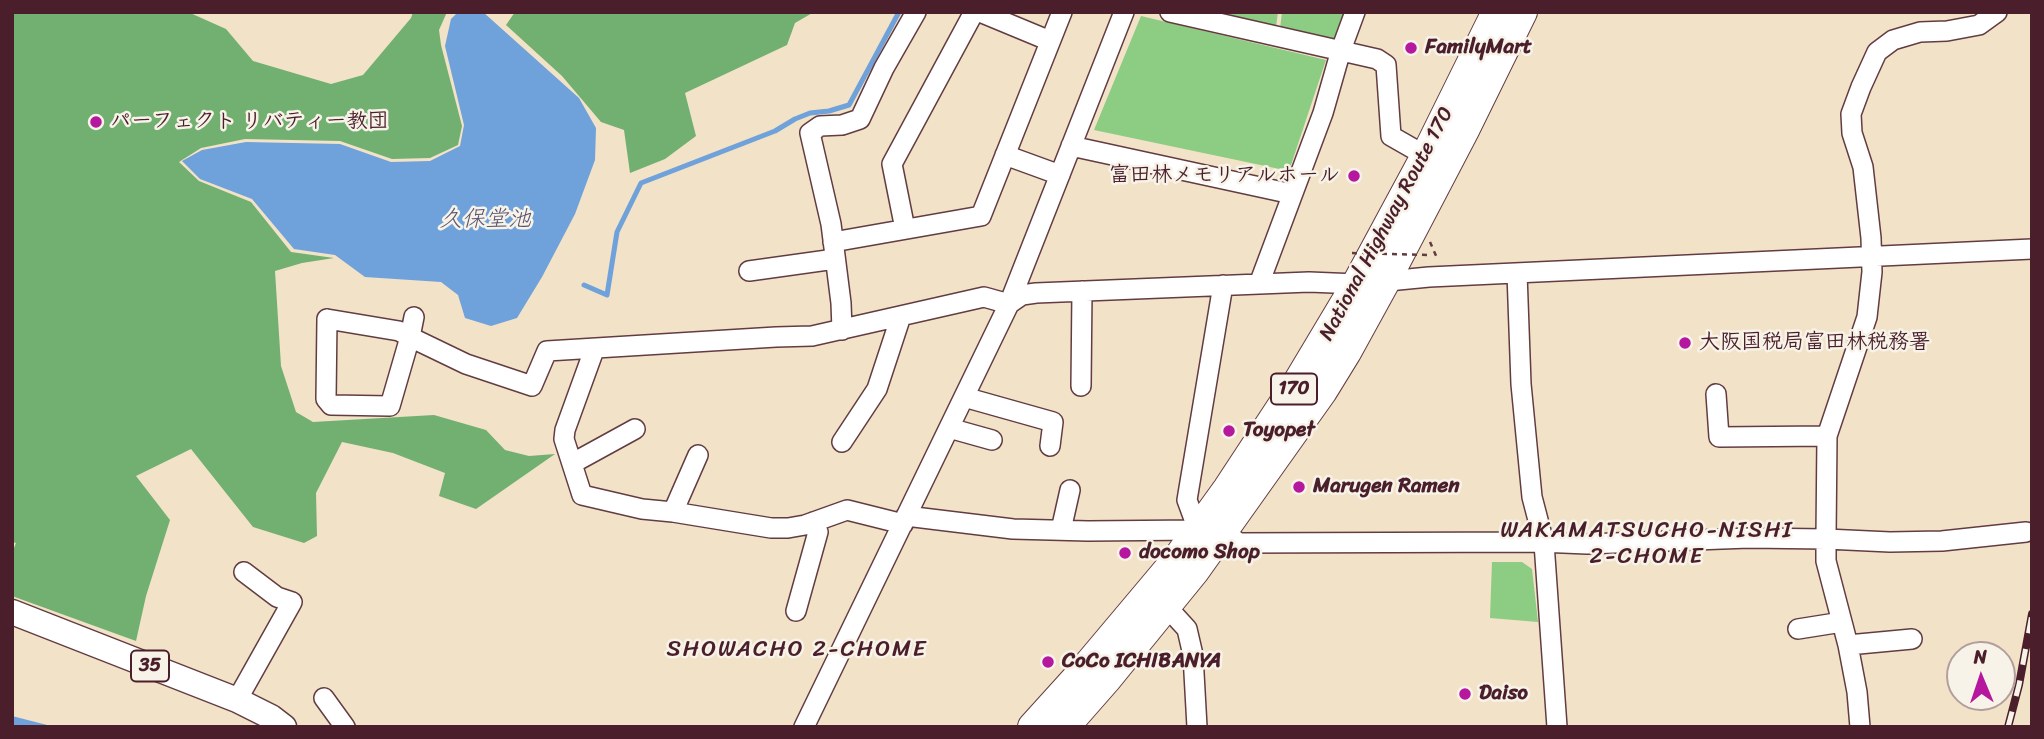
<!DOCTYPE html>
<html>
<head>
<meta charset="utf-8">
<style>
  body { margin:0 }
  #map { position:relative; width:2044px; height:739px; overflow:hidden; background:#f2e2c7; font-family:Sriracha,sans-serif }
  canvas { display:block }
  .frame { position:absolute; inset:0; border:14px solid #4a1f2b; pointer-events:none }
  .north { position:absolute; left:1946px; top:641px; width:70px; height:70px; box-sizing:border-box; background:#f7f3e8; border:2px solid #b29e9c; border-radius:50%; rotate:358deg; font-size:19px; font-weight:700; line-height:28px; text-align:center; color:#4a1f2b }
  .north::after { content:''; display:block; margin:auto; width:24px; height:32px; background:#b5179e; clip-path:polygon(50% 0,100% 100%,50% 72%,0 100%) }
</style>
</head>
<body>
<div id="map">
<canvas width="2044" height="739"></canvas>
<div class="frame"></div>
<div class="north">N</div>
</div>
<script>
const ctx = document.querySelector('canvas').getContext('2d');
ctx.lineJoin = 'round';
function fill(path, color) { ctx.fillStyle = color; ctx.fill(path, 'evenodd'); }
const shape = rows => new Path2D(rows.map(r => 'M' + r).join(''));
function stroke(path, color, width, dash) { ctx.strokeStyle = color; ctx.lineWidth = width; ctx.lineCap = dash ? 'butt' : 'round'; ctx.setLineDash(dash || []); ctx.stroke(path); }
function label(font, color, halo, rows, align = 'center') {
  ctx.font = font + ' Sriracha,"Klee One",sans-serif'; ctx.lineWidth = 5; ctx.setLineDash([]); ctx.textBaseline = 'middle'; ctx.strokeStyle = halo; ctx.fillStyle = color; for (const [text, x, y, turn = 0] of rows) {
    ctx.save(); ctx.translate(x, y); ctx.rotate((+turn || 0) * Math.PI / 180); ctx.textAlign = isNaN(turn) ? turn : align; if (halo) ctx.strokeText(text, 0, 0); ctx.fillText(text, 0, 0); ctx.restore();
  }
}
const green = shape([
  [1215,12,1278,12,1276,27],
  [1282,12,1345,12,1335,39,1329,43,1280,29],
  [1141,16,1326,60,1289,171,1094,130],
  [1492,562,1522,562,1532,569,1538,622,1490,618]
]);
const forest = shape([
  [12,12,188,12,226,29,253,61,331,84,363,75,411,18,413,12,447,12,439,30,441,45,462,126,458,145,430,158,392,159,340,141,245,139,201,148,179,162,199,181,251,202,291,252,334,258,302,263,275,271,281,366,296,412,313,422,434,415,486,430,505,450,529,456,555,454,476,509,439,496,445,473,393,453,342,442,316,493,317,536,304,543,253,527,191,449,136,476,170,520,146,596,136,641,12,596,12,553,16,543,12,542],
  [515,12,814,12,795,23,787,45,685,93,696,136,665,159,630,173,624,130,601,122,562,76,506,25]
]);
const water = shape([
  [458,12,483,12,579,98,596,128,595,160,575,214,542,277,517,318,491,326,465,318,458,295,441,282,365,277,335,255,294,249,252,199,200,179,182,161,202,150,246,142,340,144,391,162,430,161,460,146,464,125,445,46,451,19],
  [12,716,55,727,12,727]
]);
const stream = shape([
  [584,285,607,295,617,232,641,183,775,131,795,119,810,113,829,111,849,105,899,12]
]);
const path = shape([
  [1430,242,1437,258]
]);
const minor = shape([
  [980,12,1050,41],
  [1170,12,1377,59,1386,65,1391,136,1426,156],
  [1071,146,1292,194],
  [1005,155,1060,175],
  [905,229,892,164,974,12],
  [833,242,981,216,1062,12],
  [749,271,835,259],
  [1517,273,1521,384,1532,497,1544,543,1557,727],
  [1259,284,1323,113,1341,50,1355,12],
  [1009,304,1022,295,1036,293,1309,282,1357,284,1429,277,2032,249],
  [414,317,410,337,466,364,532,386,547,351,776,337,812,336,984,297,1009,304],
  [327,319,399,331,410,337,390,406,331,405,326,399,327,319],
  [842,330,841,303,831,224,810,133,820,126,842,125,860,119,884,68,916,12],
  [594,350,565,430,564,439,582,495,642,509,673,512,771,528,788,528,805,525,847,510,903,524],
  [1081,386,1082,291],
  [1716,394,1719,437,1827,436],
  [964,397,1053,422,1050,446],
  [949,428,992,440],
  [842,442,877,389,901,316],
  [573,463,635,429],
  [673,512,698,455],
  [906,516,1013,529,1088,531,1198,530,1187,500,1223,285],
  [1061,530,1070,490],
  [1223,531,1239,543,1539,542,1587,544,1749,538,1826,539,1890,542,1942,541,2026,532],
  [1166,606,1187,629,1193,655,1197,727],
  [796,611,818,532,813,522],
  [1798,629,1842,622],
  [1848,645,1912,639],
  [324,698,345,727],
  [237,700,292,602,277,597,244,572],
  [804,727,1009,304,1124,12],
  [1860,727,1857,692,1848,645,1826,561,1826,537,1827,436,1867,317,1872,272,1871,238,1863,167,1852,133,1851,114,1861,87,1877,52,1893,40,1920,32,1947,31,1979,25,1997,12]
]);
const major = shape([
  [12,612,237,700,271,717,284,727]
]);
const highway = shape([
  [1033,727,1081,674,1176,561,1228,489,1299,381,1357,284,1426,156,1497,12],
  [1064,727,1107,678,1194,571,1322,391,1346,352,1385,281,1465,128,1522,12]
]);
const rail = shape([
  [2008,727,2019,685,2032,614]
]);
const pathBridge = shape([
  [1352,253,1429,255]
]);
const markers = [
  [1411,48,7,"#b5179e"],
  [96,122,7,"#b5179e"],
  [1354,176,7,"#b5179e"],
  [1685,343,7,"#b5179e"],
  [1229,431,7,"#b5179e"],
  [1299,487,7,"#b5179e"],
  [1125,553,7,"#b5179e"],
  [1048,662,7,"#b5179e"],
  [1465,694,7,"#b5179e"]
];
const shields = [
  [1294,389,46],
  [150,666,38]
];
const shieldNames = [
  ["170",1294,389],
  ["35",150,666]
];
const poiNames = [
  ["FamilyMart",1425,48],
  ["パーフェクト リバティー教団",110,122],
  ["富田林メモリアルホール",1340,176,"right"],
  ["大阪国税局富田林税務署",1699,343],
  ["Toyopet",1243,431],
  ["Marugen Ramen",1313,487],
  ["docomo Shop",1139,553],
  ["CoCo ICHIBANYA",1062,662],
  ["Daiso",1479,694]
];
const streetNames = [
  ["National Highway Route 170",1387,224,-62]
];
const waterNames = [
  ["久保堂池",485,220]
];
const neighbourhoodNames = [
  ["WAKAMATSUCHO-NISHI",1647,531],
  ["2-CHOME",1647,557],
  ["SHOWACHO 2-CHOME",797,650]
];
fill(green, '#8ccc83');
fill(forest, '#71b071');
fill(water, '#6fa1da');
stroke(stream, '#6fa1da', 5);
stroke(minor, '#633c42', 22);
stroke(major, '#633c42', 27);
stroke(highway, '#633c42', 32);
stroke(path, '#633c42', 2.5, [5, 5]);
stroke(minor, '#fff', 19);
stroke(major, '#fff', 24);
stroke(highway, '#fff', 30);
stroke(rail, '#4a1f2b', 8);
stroke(rail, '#f7f3e8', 5, [16]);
stroke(pathBridge, '#633c42', 2.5, [5, 5]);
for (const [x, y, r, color] of markers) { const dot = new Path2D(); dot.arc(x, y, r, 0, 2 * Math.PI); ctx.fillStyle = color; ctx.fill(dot); stroke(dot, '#f7f3e8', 2.5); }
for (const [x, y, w] of shields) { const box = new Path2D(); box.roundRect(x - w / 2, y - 15.5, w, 31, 5); ctx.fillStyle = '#f7f3e8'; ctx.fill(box); stroke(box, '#4a1f2b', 2); }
label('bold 19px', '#4a1f2b', null, shieldNames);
label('bold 21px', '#4a1f2b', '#f7f3e8', poiNames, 'left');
label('21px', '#4a1f2b', '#f7f3e8', streetNames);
label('italic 23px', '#595371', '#f7f3e8', waterNames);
ctx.letterSpacing = '2px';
label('23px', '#4a1f2b', '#f7f3e8', neighbourhoodNames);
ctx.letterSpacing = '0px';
</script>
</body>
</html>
